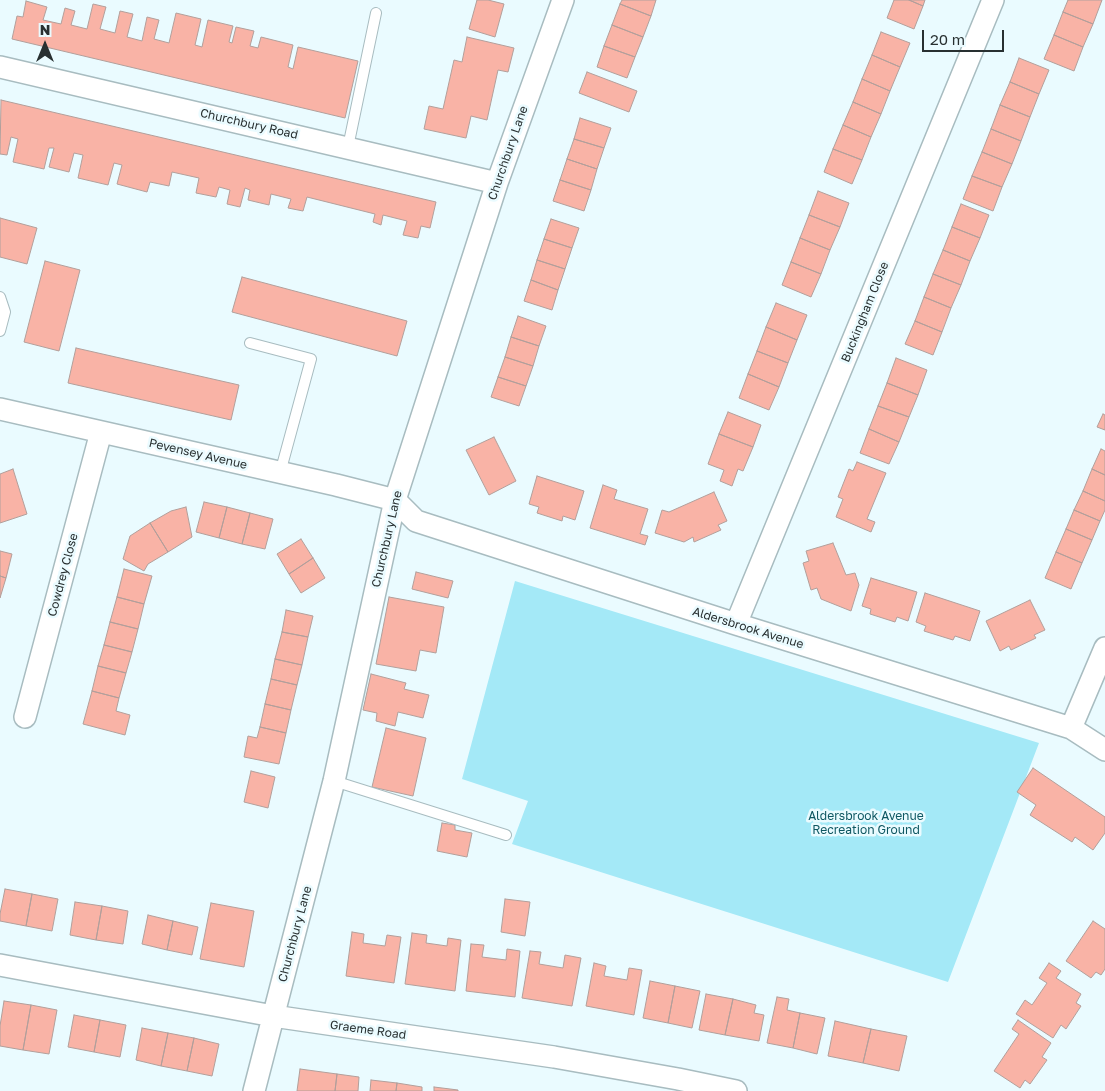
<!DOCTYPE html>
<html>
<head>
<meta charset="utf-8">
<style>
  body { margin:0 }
  #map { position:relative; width:1105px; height:1091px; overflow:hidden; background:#eafbff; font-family:"Golos Text",sans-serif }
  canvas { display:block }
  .north { position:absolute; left:20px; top:20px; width:50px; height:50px; -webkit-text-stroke:4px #eafbff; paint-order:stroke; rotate:0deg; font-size:14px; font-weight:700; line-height:20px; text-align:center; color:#283031 }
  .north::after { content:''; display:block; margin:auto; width:18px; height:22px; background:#283031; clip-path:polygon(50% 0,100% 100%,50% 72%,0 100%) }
  .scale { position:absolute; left:922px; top:30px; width:82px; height:22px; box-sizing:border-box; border:2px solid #283031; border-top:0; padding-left:6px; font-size:15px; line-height:18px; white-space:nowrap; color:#283031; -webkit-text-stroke:4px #eafbff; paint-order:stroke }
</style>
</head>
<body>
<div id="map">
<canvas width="1105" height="1091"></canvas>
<div class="north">N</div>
<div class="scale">20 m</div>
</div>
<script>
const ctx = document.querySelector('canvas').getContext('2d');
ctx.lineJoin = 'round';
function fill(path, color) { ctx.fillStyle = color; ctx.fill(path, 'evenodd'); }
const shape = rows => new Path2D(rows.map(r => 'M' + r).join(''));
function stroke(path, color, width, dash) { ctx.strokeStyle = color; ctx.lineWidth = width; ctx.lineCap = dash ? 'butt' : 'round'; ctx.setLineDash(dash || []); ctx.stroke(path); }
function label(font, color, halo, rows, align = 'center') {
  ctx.font = font + ' "Golos Text",sans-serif'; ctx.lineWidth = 5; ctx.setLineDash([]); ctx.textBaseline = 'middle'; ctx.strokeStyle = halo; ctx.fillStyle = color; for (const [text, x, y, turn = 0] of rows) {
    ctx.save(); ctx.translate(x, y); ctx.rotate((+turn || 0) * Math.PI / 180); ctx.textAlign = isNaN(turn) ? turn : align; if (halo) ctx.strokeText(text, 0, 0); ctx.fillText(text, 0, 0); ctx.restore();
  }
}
const green = shape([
  [515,581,1039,743,948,982,512,844,528,801,462,779]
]);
const building = shape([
  [477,0,488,0,504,4,495,37,469,29,477,0],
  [622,0,656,0,651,16,620,4,622,0],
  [894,0,909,0,923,6,914,29,887,18,894,0],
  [909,0,925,0,923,6,909,0],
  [1068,0,1102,0,1093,24,1063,12,1068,0],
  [26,1,47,7,43,20,61,24,65,8,75,11,71,25,87,29,93,4,106,7,100,29,115,33,120,11,133,14,127,37,142,41,147,17,159,20,154,39,169,43,176,13,201,19,195,45,202,47,208,20,233,26,229,42,232,43,236,27,254,31,250,46,258,48,261,37,293,45,288,67,293,69,298,47,358,61,345,118,12,39,17,16,23,17,26,1],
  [620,4,651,16,643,37,612,25,620,4],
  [1063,12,1093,24,1083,47,1054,35,1063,12],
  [612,25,643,37,635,57,604,46,612,25],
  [881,32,910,43,900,67,872,55,881,32],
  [1054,35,1083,47,1074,71,1044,59,1054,35],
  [467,37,514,48,508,72,498,70,487,120,471,116,466,138,424,129,429,106,443,109,454,60,462,62,467,37],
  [604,46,635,57,627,78,597,67,604,46],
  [872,55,900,67,890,91,862,79,872,55],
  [1019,58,1049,70,1039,94,1010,82,1019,58],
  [587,72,637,91,629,112,579,93,587,72],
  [862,79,890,91,881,114,853,102,862,79],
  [1010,82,1039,94,1030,117,1000,105,1010,82],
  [1,100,436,202,430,228,421,226,418,238,403,235,407,221,383,215,381,225,373,222,375,214,307,197,303,211,288,208,291,199,271,194,269,205,248,200,250,190,245,188,240,207,227,204,230,190,219,187,216,197,196,193,199,178,172,172,169,186,150,182,147,192,117,184,122,165,114,163,108,185,78,178,83,155,74,153,69,172,49,167,54,148,49,148,44,169,13,162,18,139,11,137,7,155,0,154,1,100],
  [853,102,881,114,871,137,843,125,853,102],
  [1000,105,1030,117,1021,141,991,129,1000,105],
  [580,118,611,128,604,148,574,139,580,118],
  [843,125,871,137,862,160,833,149,843,125],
  [991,129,1021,141,1012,164,982,152,991,129],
  [574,139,604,148,597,169,567,159,574,139],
  [833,149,862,160,852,184,824,172,833,149],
  [982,152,1012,164,1002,187,972,176,982,152],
  [567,159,597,169,591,190,560,180,567,159],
  [972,176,1002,187,993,211,963,199,972,176],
  [560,180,591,190,584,211,553,201,560,180],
  [818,191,849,203,840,227,809,215,818,191],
  [961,204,989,215,980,238,952,227,961,204],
  [809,215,840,227,830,250,800,238,809,215],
  [0,218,37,228,27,264,0,257,0,218],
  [551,219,579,228,572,248,544,239,551,219],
  [952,227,980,238,970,261,943,250,952,227],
  [800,238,830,250,821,274,791,262,800,238],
  [544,239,572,248,565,269,537,260,544,239],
  [943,250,970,261,961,285,933,274,943,250],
  [537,260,565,269,558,290,531,280,537,260],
  [45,261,80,270,59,351,24,342,45,261],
  [791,262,821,274,811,297,782,285,791,262],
  [933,274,961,285,951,308,924,297,933,274],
  [242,277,407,321,397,356,232,312,242,277],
  [531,280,558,290,552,310,524,301,531,280],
  [924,297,951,308,942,332,915,321,924,297],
  [776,303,807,315,797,340,766,327,776,303],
  [518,316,546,326,539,346,511,337,518,316],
  [915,321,942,332,933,355,905,344,915,321],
  [766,327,797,340,788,363,757,351,766,327],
  [511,337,539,346,533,366,505,357,511,337],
  [76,348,239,385,231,420,68,383,76,348],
  [757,351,788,363,779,387,748,374,757,351],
  [505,357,533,366,526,386,498,377,505,357],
  [896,358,927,370,918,395,887,383,896,358],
  [748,374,779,387,769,410,739,398,748,374],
  [498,377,526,386,519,406,491,397,498,377],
  [887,383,918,395,909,417,878,406,887,383],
  [878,406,909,417,899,442,869,429,878,406],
  [728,412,761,425,753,447,719,434,728,412],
  [1103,414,1105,415,1105,430,1097,427,1103,414],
  [869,429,899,442,889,464,860,453,869,429],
  [719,434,753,447,743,471,738,469,732,486,720,481,724,470,708,464,719,434],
  [494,437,516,481,489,495,466,450,494,437],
  [1101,449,1105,451,1105,475,1092,469,1101,449],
  [857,462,886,473,867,519,875,522,871,532,836,517,843,499,838,497,849,469,853,471,857,462],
  [13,469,27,514,0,523,0,474,13,469],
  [1092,469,1105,475,1105,501,1083,491,1092,469],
  [537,476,584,491,575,520,563,516,562,521,537,513,539,507,529,504,537,476],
  [603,485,617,490,614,499,648,509,640,534,648,536,645,545,590,528,603,485],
  [1083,491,1105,501,1105,510,1100,521,1074,510,1083,491],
  [714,492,727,521,718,525,721,530,694,542,693,537,684,542,655,533,662,510,669,512,714,492],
  [204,502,227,507,219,538,196,532,204,502],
  [186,507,192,537,168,552,150,523,171,511,186,507],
  [227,507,250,513,242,544,219,538,227,507],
  [1074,510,1100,521,1092,540,1066,529,1074,510],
  [250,513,273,519,265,549,242,544,250,513],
  [150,523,168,552,148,564,144,571,123,559,130,536,150,523],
  [1066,529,1092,540,1082,563,1056,552,1066,529],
  [301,539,313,558,289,574,277,554,301,539],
  [833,543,846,575,855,573,859,585,851,611,821,599,817,588,811,590,803,563,809,561,806,551,833,543],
  [0,551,12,554,6,578,0,576,0,551],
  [1056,552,1082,563,1071,589,1045,578,1056,552],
  [313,558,325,578,301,593,289,574,313,558],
  [124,569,152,576,144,604,117,597,124,569],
  [416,572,453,581,448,598,412,589,416,572],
  [0,576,6,578,0,598,0,576],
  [871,578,917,592,908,621,897,617,895,622,870,614,871,609,862,606,871,578],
  [925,593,980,611,970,641,955,636,953,640,924,631,926,626,916,622,925,593],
  [117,597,144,604,138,629,110,622,117,597],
  [389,597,444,607,436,653,420,650,416,671,376,664,389,597],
  [1030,600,1045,630,1034,635,1036,638,1011,650,1009,646,1000,651,986,621,1030,600],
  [286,610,313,616,308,637,282,632,286,610],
  [110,622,138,629,132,652,104,645,110,622],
  [282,632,308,637,302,665,275,659,282,632],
  [104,645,132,652,126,673,98,666,104,645],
  [275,659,302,665,297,685,271,679,275,659],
  [98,666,126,673,119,698,92,691,98,666],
  [371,674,406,683,404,689,429,695,423,718,398,712,395,726,376,721,377,713,363,710,371,674],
  [271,679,297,685,291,710,265,704,271,679],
  [92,691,119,698,116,711,130,715,125,735,83,724,92,691],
  [265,704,291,710,286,733,260,727,265,704],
  [260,727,286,733,279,764,244,757,248,736,257,738,260,727],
  [386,728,426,738,413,796,372,787,386,728],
  [1033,768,1105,817,1105,833,1093,850,1075,837,1072,842,1030,815,1036,805,1017,792,1033,768],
  [251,771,275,777,268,808,244,802,251,771],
  [442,823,455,825,455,830,472,833,467,857,437,851,442,823],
  [5,889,32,894,26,926,0,921,0,914,5,889],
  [32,894,58,899,52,931,26,926,32,894],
  [505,899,530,902,525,936,501,932,505,899],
  [75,902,102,906,96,940,70,935,75,902],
  [211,903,254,911,244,967,200,959,211,903],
  [102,906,128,911,123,944,96,940,102,906],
  [148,915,173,921,167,950,142,944,148,915],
  [173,921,198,927,192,955,167,950,173,921],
  [1093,921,1105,929,1105,969,1101,975,1096,972,1091,978,1066,961,1093,921],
  [352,932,364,934,363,943,385,946,387,935,401,937,394,983,346,976,352,932],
  [412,933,427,935,426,943,447,946,448,938,461,940,455,991,405,984,412,933],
  [471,944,484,945,482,957,506,960,507,949,520,951,515,997,466,991,471,944],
  [530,951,541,952,539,964,563,968,565,955,581,958,572,1006,522,998,530,951],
  [594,963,606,966,604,976,627,980,629,968,642,970,634,1015,586,1006,594,963],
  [1049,963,1061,971,1056,978,1081,994,1076,1003,1081,1006,1066,1029,1061,1025,1053,1038,1016,1014,1025,1000,1032,1005,1047,983,1039,978,1049,963],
  [650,981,675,986,668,1023,643,1018,650,981],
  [675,986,700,991,692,1028,668,1023,675,986],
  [706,994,733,999,725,1035,699,1030,706,994],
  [777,997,789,999,787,1010,800,1013,793,1048,767,1043,777,997],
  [733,999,756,1005,754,1013,764,1015,759,1041,725,1035,733,999],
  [4,1001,31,1005,23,1050,0,1046,0,1026,4,1001],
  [31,1005,57,1010,49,1054,23,1050,31,1005],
  [800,1013,825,1018,817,1054,793,1048,800,1013],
  [74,1015,100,1020,94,1052,68,1047,74,1015],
  [100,1020,126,1025,120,1057,94,1052,100,1020],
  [1018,1020,1051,1043,1042,1057,1047,1060,1030,1084,1025,1080,1020,1088,994,1071,1019,1034,1012,1029,1018,1020],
  [835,1021,871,1029,863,1063,828,1056,835,1021],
  [142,1028,168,1033,161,1066,136,1060,142,1028],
  [871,1029,907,1036,899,1071,863,1063,871,1029],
  [168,1033,194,1038,187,1071,161,1066,168,1033],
  [194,1038,219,1044,212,1076,187,1071,194,1038],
  [300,1069,337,1074,335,1091,297,1091,300,1069],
  [337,1074,359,1077,358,1091,335,1091,337,1074],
  [371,1080,397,1083,396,1091,370,1091,371,1080],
  [397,1083,422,1087,422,1091,396,1091,397,1083],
  [434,1087,458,1090,458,1091,434,1091,434,1087]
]);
const lane = shape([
  [348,147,376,13],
  [0,297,5,312,0,331],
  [250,343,311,359,280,473],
  [334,781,506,835]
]);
const street = shape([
  [0,67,497,183],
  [0,409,336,485,395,500,416,521,736,624,1071,728,1105,750],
  [736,624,993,0],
  [25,717,101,432],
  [1071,728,1105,648],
  [0,965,273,1016,554,1057,678,1079,736,1091],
  [254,1091,334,781,395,500,497,183,563,0]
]);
const streetNames = [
  ["Churchbury Road",249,124,13],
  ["Churchbury Lane",508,153,-71],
  ["Buckingham Close",865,312,-68],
  ["Pevensey Avenue",198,454,13],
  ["Churchbury Lane",387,539,-77],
  ["Cowdrey Close",63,575,-75],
  ["Aldersbrook Avenue",748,628,17],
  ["Churchbury Lane",295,934,-75],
  ["Graeme Road",368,1030,8]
];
const parkNames = [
  ["Aldersbrook Avenue",866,816],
  ["Recreation Ground",866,830]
];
fill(green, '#a4e9f7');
fill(building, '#f9b3a6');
stroke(building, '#b29f9b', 1);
stroke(lane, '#a8bcc0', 12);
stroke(street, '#a8bcc0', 24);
stroke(lane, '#fff', 10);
stroke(street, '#fff', 21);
label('12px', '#283031', '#eafbff', streetNames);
label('12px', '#0e5762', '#eafbff', parkNames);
</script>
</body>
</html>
